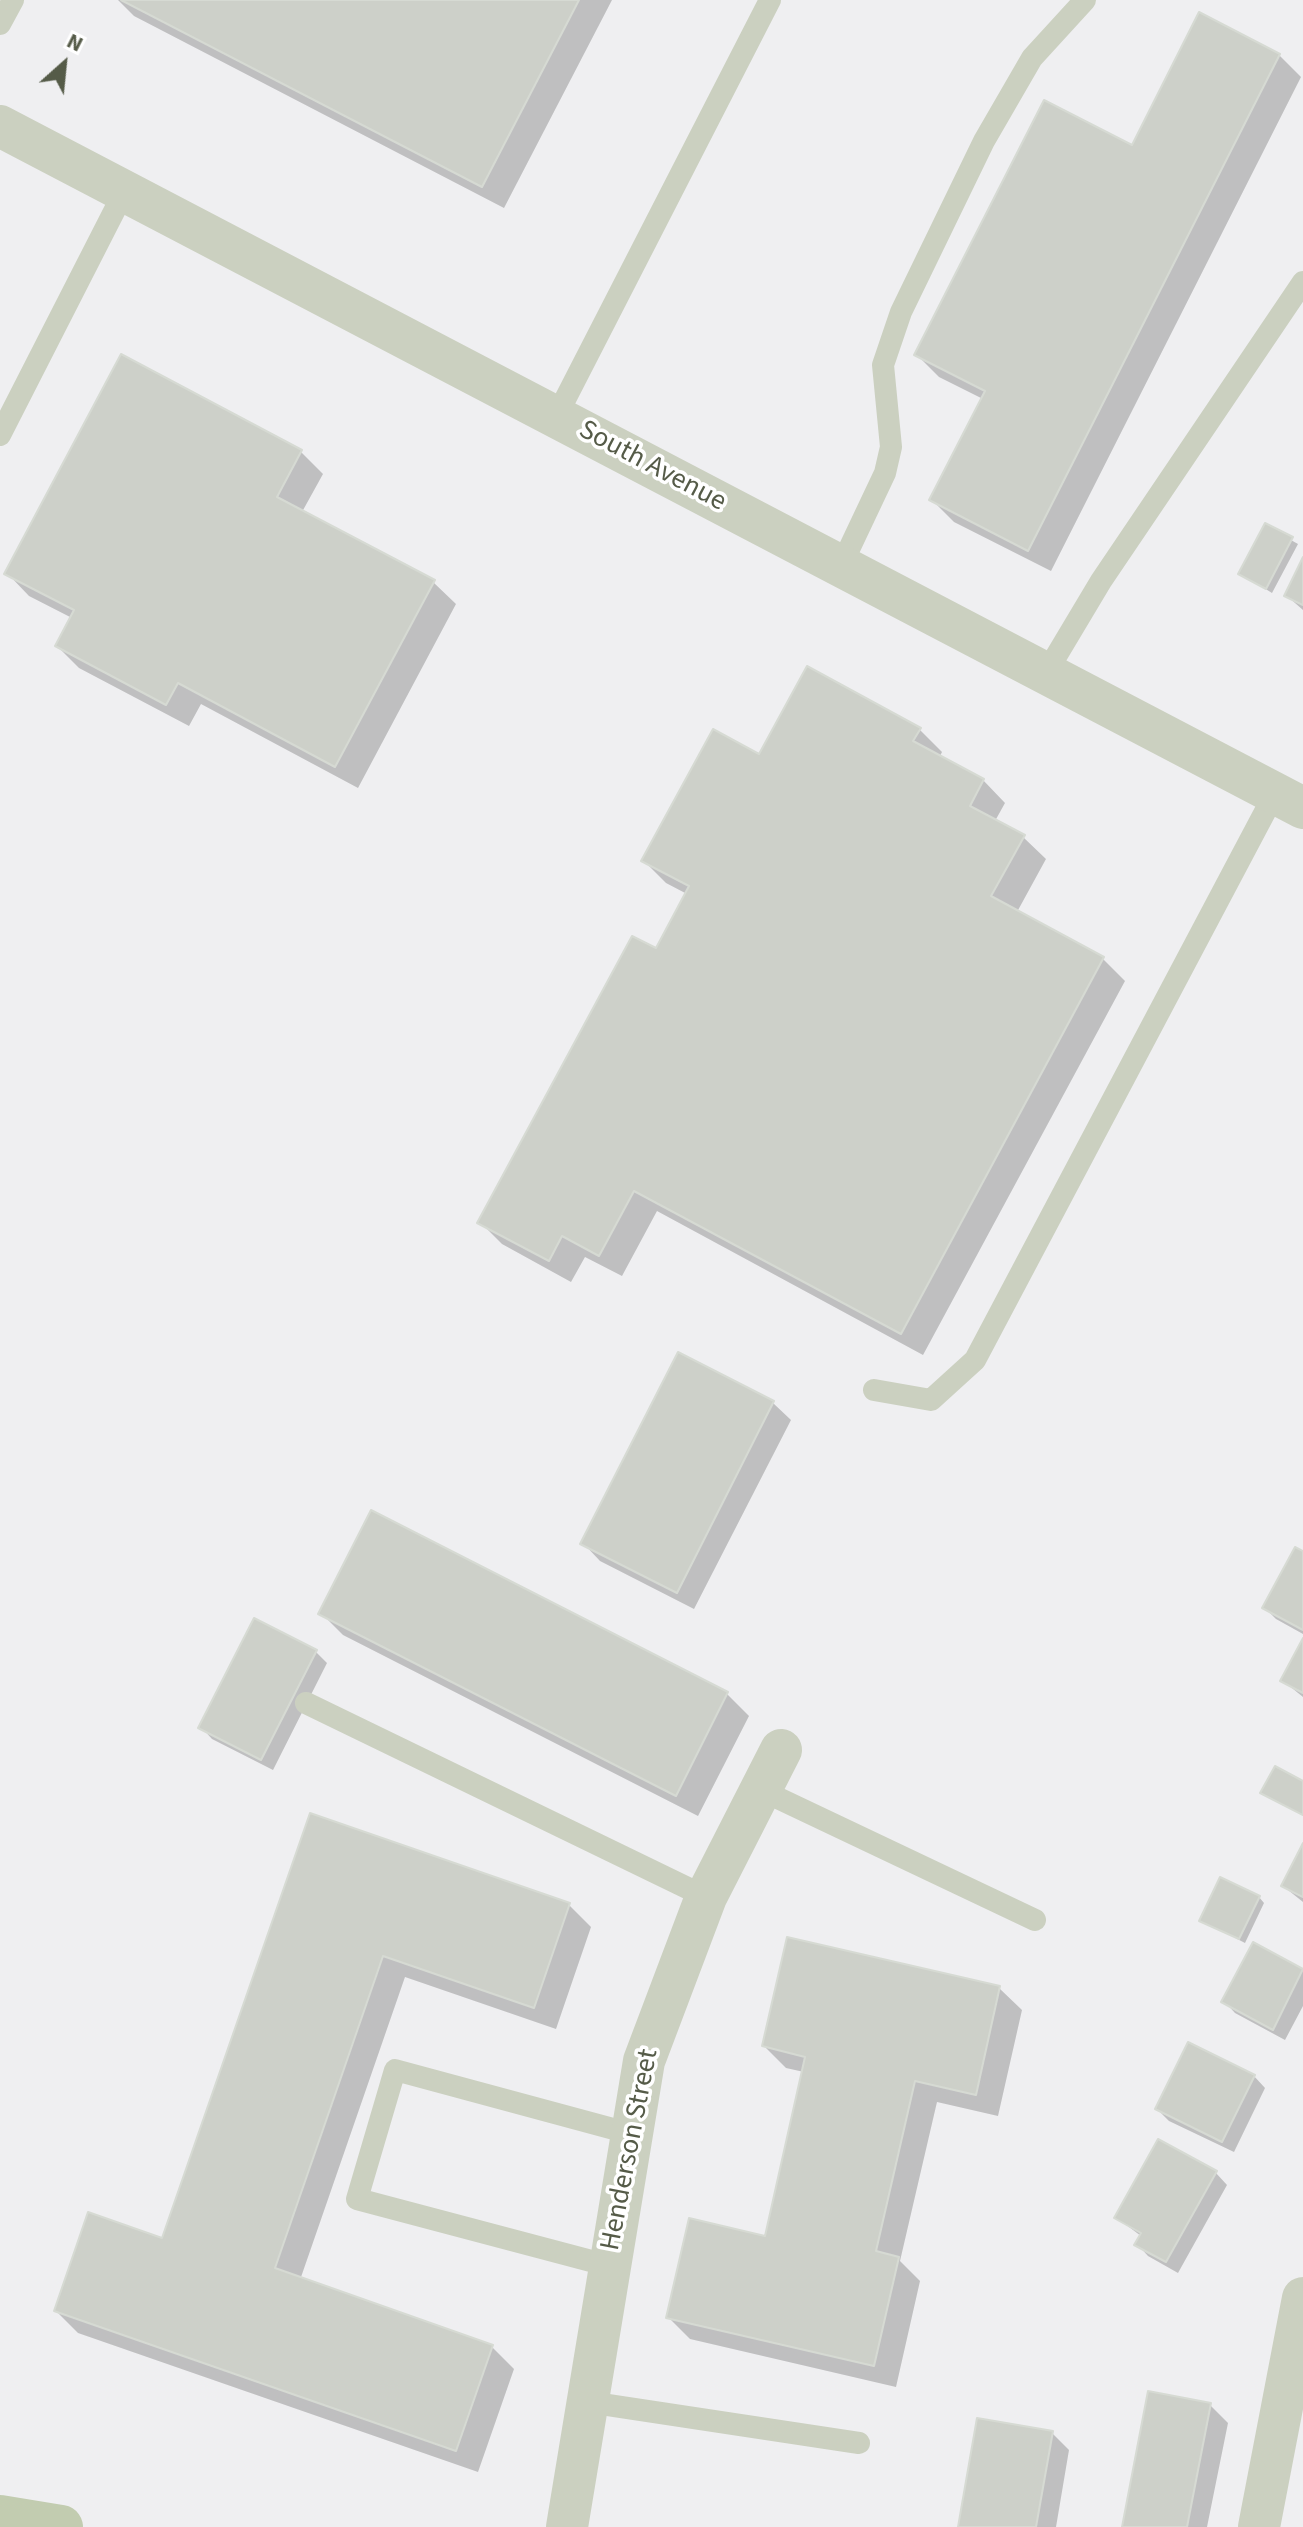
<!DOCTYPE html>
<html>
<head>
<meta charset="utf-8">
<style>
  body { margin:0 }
  #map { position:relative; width:1303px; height:2527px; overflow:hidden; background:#efeff1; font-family:"Source Sans 3",sans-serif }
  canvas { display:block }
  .north { position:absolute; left:24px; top:24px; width:80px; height:80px; -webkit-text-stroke:6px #fff; paint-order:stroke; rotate:27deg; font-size:22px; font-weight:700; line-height:32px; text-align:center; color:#555b48 }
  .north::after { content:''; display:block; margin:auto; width:28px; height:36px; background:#555b48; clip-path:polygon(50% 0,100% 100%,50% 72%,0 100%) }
</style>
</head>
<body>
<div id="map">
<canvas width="1303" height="2527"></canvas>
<div class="north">N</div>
</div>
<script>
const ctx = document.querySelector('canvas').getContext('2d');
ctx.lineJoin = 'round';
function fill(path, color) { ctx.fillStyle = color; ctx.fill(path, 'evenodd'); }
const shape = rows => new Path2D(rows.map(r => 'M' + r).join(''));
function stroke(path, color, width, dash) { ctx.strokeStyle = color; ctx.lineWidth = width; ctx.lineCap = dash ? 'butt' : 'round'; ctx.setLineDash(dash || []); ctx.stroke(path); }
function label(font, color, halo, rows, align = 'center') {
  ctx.font = font + ' "Source Sans 3",sans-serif'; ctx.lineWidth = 7; ctx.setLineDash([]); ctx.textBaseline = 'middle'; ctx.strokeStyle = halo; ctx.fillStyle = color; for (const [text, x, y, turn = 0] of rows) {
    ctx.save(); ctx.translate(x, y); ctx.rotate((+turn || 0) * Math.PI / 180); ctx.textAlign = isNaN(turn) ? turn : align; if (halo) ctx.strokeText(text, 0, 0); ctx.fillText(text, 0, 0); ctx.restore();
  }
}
const shadow = shape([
  [118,0,612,0,504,208,134,16],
  [1279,55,1301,77,1051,571,954,522,932,500,983,399,939,377,917,355,1132,147],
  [301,452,323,474,302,512,433,582,456,604,358,788,201,704,189,726,79,668,57,646,72,618,29,596,7,573],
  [1266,526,1298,544,1272,593,1240,573],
  [1303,561,1303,610,1287,596],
  [920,730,942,752,940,756,983,780,1005,803,995,821,1023,837,1046,859,1017,912,1102,958,1125,981,923,1355,657,1211,622,1276,585,1257,571,1282,502,1244,480,1222,657,951,687,894,666,883,644,861,760,757],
  [773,1403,791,1420,694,1609,600,1561,583,1543],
  [372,1513,727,1694,749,1716,698,1816,343,1635,321,1613],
  [1303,1553,1303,1634,1276,1619,1264,1607],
  [1303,1642,1303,1697,1282,1680],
  [316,1652,327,1663,273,1770,212,1739,201,1727],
  [311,1815,569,1905,591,1927,556,2029,405,1977,300,2280,492,2347,514,2369,478,2472,78,2333,56,2311,164,2240],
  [1303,1848,1303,1902,1283,1886],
  [1259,1897,1264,1903,1245,1943,1202,1921],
  [1254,1945,1303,1971,1303,2006,1285,2040,1235,2013,1224,2001],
  [999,1988,1022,2010,998,2116,937,2102,900,2261,920,2281,896,2387,690,2339,668,2317,766,2238,804,2072,786,2068,764,2046],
  [1254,2076,1265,2088,1234,2152,1169,2121,1157,2109],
  [1216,2173,1227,2185,1178,2273,1148,2256,1137,2244,1141,2236,1117,2218],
  [1210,2405,1228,2423,1207,2527,1124,2527],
  [1052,2433,1069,2450,1056,2527,960,2527]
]);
const building = shape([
  [121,0,579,0,482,187,121,0],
  [1199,12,1280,54,1028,551,929,500,985,391,914,355,1044,100,1132,145,1199,12],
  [121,354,302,450,277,497,435,580,335,767,178,683,166,705,55,646,74,610,4,574,121,354],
  [1265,523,1293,537,1266,589,1238,574,1265,523],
  [1303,557,1303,605,1284,596,1303,557],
  [807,666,921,728,913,741,984,779,970,806,1025,835,991,896,1104,957,901,1334,634,1191,599,1256,562,1236,549,1261,477,1223,632,936,656,948,689,886,641,861,713,729,759,754,807,666],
  [678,1352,774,1401,677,1593,580,1544,678,1352],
  [371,1510,728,1692,676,1796,318,1614,371,1510],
  [1295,1547,1303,1551,1303,1630,1262,1608,1295,1547],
  [254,1618,317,1650,261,1760,198,1728,254,1618],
  [1303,1638,1303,1693,1280,1681,1303,1638],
  [1275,1766,1303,1781,1303,1815,1260,1793,1275,1766],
  [310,1813,570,1903,534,2008,383,1956,275,2268,493,2345,456,2451,54,2311,88,2212,162,2238,310,1813],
  [1303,1843,1303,1897,1281,1886,1303,1843],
  [1220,1877,1260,1896,1239,1939,1199,1921,1220,1877],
  [787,1937,1000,1986,976,2095,915,2081,876,2251,899,2257,874,2366,666,2318,689,2218,765,2236,805,2057,762,2046,787,1937],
  [1253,1942,1303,1969,1273,2030,1221,2002,1253,1942],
  [1188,2042,1255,2075,1222,2142,1155,2109,1188,2042],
  [1158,2139,1217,2171,1166,2262,1134,2245,1141,2233,1114,2218,1158,2139],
  [1148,2391,1211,2403,1187,2527,1122,2527,1148,2391],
  [977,2418,1053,2431,1036,2527,958,2527,977,2418]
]);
const service = shape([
  [0,24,13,0],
  [556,417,770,0],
  [0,435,124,192],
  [841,566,885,473,891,447,883,365,901,312,984,141,1032,58,1085,0],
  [1046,673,1101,581,1303,282],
  [874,1390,931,1400,975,1360,1275,793],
  [306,1703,706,1897],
  [761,1790,1035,1920],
  [610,2266,357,2199,395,2070,632,2134],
  [588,2402,859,2443]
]);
const minor = shape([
  [0,126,1303,808],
  [567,2527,644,2061,706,1897,781,1750],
  [1259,2527,1303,2298]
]);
const primary = shape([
  [0,2517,61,2527]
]);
const streetNames = [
  ["South Avenue",652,467,28],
  ["Henderson Street",631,2150,-79]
];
fill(shadow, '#0003');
fill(building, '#cdd0c9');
stroke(building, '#d6dad3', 2);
stroke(service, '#cbd0c0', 22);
stroke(minor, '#cbd0c0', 42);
stroke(primary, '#c2ccb0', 44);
label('28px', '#555b48', '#fff', streetNames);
</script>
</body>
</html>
